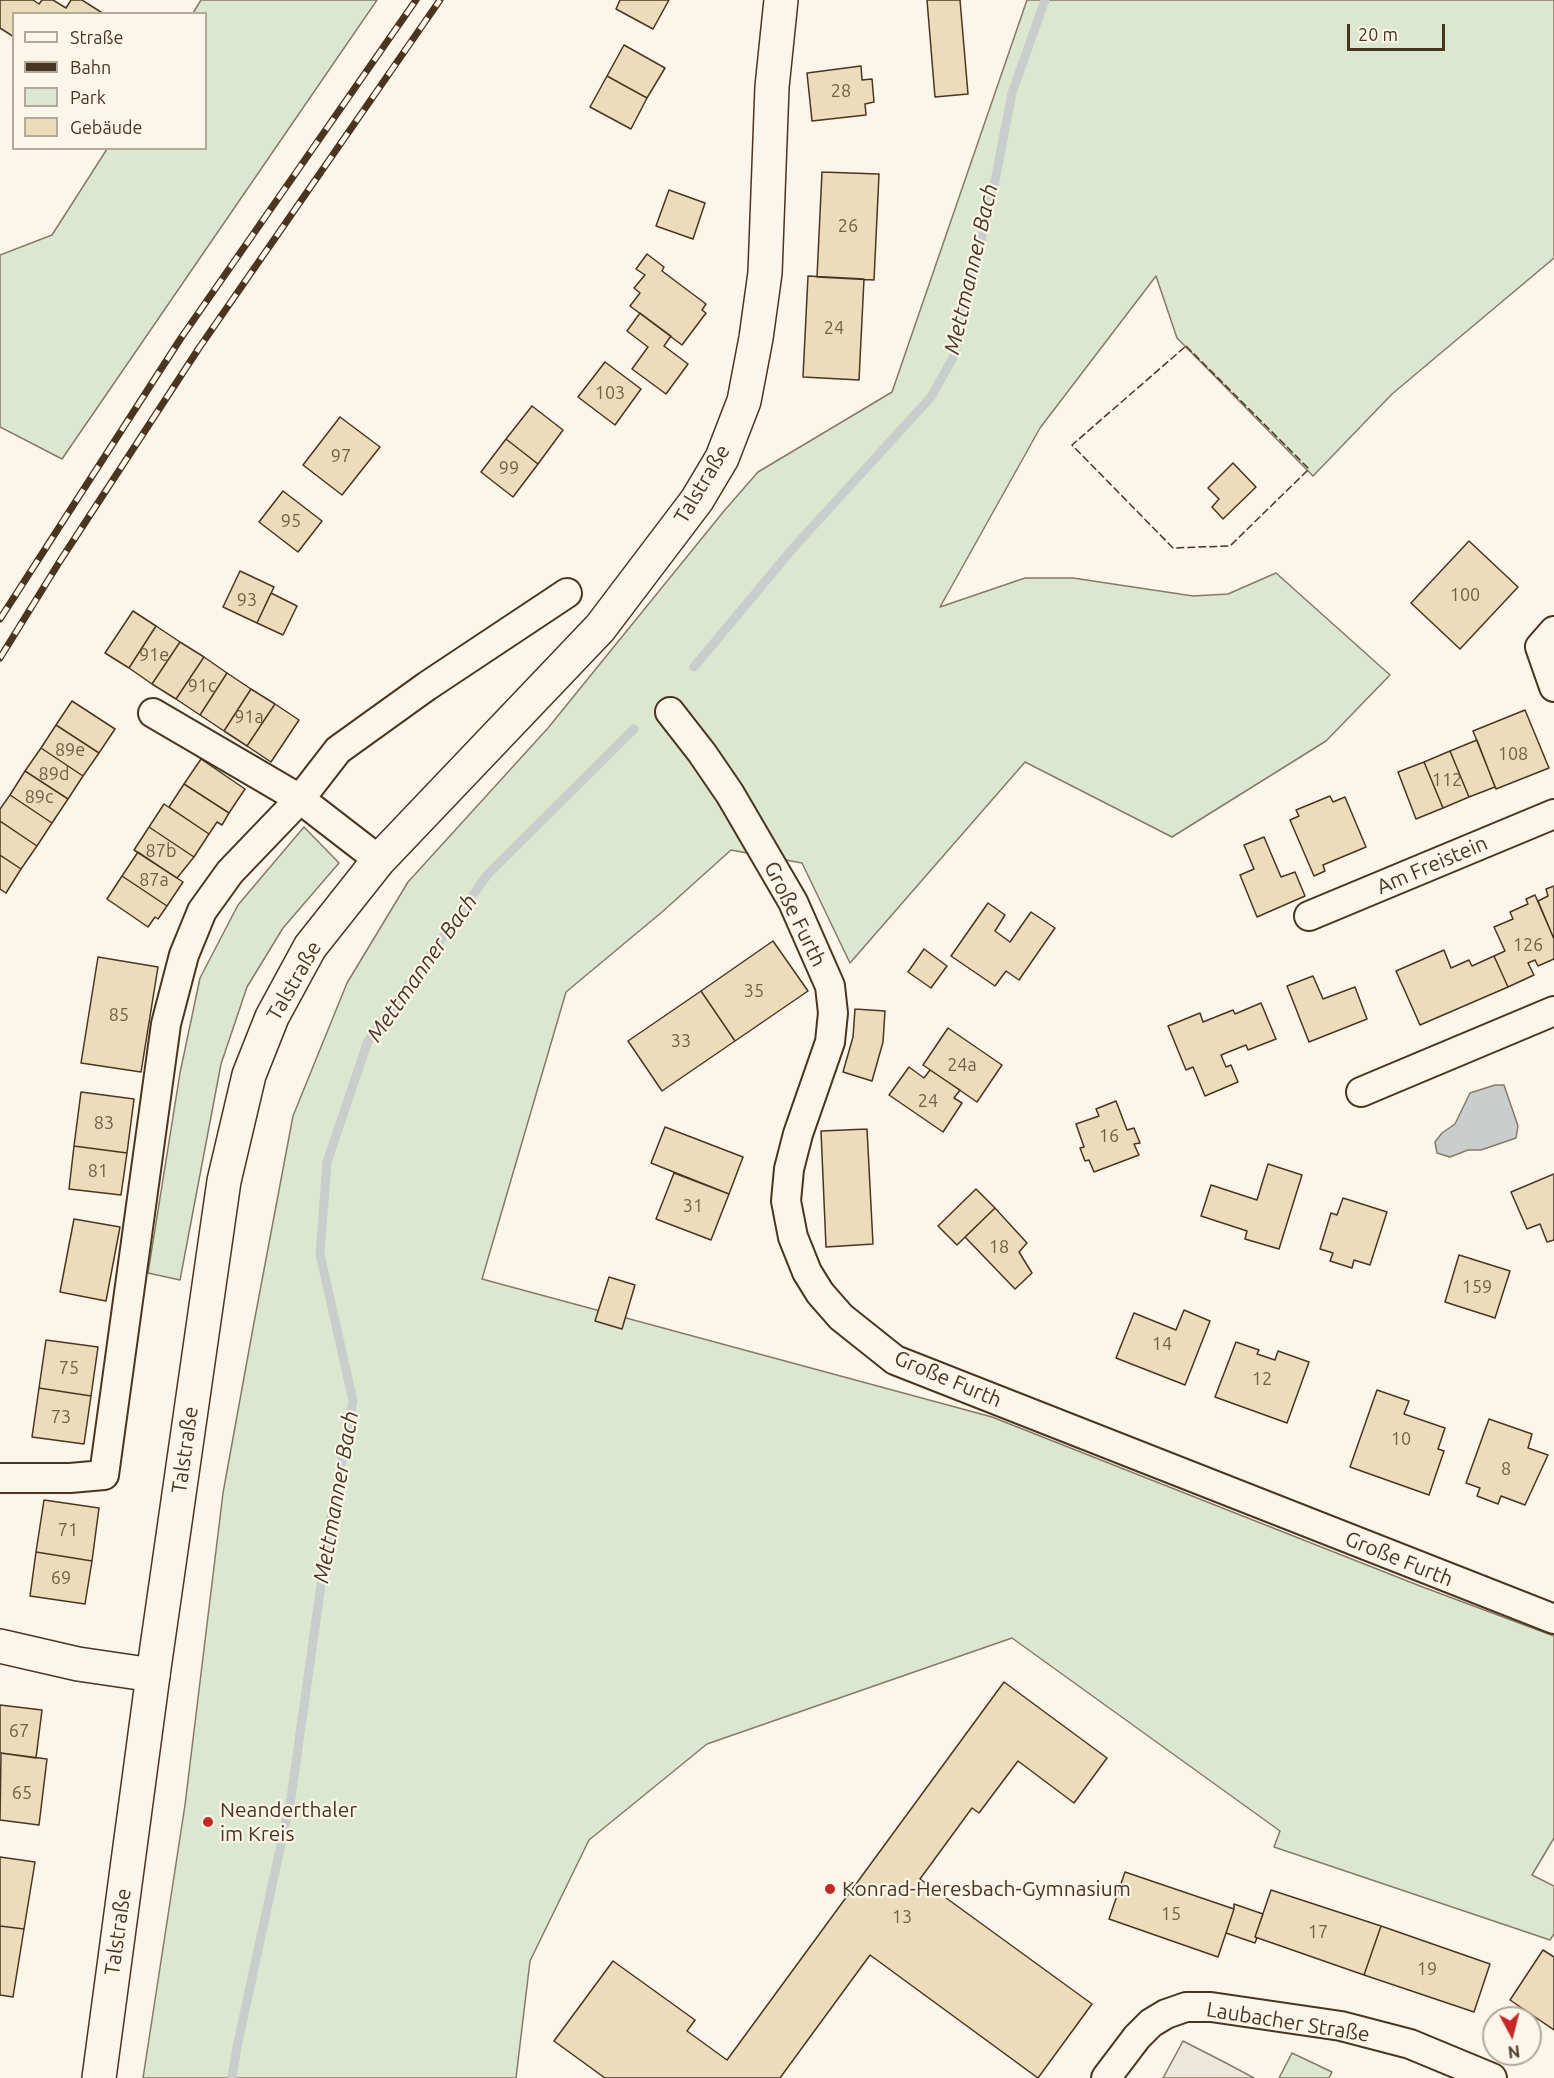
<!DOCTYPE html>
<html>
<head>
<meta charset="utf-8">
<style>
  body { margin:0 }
  #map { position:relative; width:1554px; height:2078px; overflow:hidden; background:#fbf6e9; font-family:Ubuntu,sans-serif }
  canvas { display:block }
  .legend { position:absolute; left:12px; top:12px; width:195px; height:138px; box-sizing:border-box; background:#fbf6e9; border:2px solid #b4a999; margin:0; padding:8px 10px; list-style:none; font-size:18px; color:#4a3520 }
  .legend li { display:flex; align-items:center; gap:12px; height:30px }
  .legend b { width:30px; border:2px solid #b4a999 }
  .north { position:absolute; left:1482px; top:2006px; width:60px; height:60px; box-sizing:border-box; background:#fbf6e9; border:2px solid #b4a999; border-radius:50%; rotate:173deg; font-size:16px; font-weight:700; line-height:24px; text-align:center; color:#4a3520 }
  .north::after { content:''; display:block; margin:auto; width:21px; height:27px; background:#c62828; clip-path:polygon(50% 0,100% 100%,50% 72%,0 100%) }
  .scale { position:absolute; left:1347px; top:24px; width:98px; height:27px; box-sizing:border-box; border:3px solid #4a3520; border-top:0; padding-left:8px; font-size:18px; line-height:21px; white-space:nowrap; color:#4a3520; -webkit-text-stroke:4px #fbf6e9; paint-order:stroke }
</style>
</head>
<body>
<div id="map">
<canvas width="1554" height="2078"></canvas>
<ul class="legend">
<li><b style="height:8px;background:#fbf6e9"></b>Straße</li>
<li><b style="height:8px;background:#4a3520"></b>Bahn</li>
<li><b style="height:16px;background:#dce7d0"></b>Park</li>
<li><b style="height:16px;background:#ecdcbc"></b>Gebäude</li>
</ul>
<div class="north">N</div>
<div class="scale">20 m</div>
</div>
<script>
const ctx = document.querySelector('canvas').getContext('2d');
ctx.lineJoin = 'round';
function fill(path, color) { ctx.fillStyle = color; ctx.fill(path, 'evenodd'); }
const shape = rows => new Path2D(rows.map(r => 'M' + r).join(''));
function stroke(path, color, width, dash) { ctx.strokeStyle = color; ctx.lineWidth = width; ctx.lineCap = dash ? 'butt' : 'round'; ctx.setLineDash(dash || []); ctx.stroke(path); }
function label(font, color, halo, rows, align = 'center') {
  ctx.font = font + ' Ubuntu,sans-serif'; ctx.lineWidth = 4.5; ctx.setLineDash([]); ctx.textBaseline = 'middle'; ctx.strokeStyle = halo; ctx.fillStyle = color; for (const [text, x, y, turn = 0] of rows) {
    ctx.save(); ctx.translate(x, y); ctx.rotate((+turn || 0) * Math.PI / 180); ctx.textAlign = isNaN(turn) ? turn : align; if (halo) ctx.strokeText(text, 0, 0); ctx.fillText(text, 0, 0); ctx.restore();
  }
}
const green = shape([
  [201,0,377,0,62,459,0,427,0,255,52,235,107,149,206,148,206,14,193,13,201,0],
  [1027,0,1554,0,1554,258,1392,394,1313,476,1177,338,1156,276,1040,428,940,607,1025,578,1073,578,1193,596,1228,594,1276,573,1390,675,1326,741,1172,837,1025,762,850,963,802,863,731,850,662,912,566,992,482,1279,992,1417,1420,1586,1554,1636,1554,1838,1532,1875,1554,1886,1554,1934,1550,1940,1274,1847,1280,1831,1012,1638,707,1744,589,1840,530,1961,516,2078,143,2078,185,1805,223,1493,253,1328,293,1116,347,983,408,882,548,728,724,511,758,472,892,392,1027,0],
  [304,827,339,863,283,928,247,987,221,1064,180,1280,148,1273,180,1073,200,978,238,905,304,827],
  [1292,2053,1332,2072,1329,2078,1279,2078,1292,2053]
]);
const parking = shape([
  [1183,2041,1226,2063,1254,2078,1163,2078,1183,2041]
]);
const water = shape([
  [1495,1085,1504,1085,1518,1126,1516,1138,1481,1150,1468,1150,1450,1157,1437,1153,1435,1142,1442,1133,1455,1124,1470,1093,1495,1085]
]);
const stream = shape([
  [694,667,794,547,931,397,955,354,995,181,1012,93,1045,0],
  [232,2078,237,2047,291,1798,329,1528,353,1401,320,1254,327,1162,368,1041,488,874,634,729]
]);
const building = shape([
  [0,0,33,0,39,4,42,0,53,0,66,8,71,0,82,0,104,14,14,14,14,37,0,28,0,0],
  [620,0,669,0,653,29,616,9,620,0],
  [927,0,960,0,968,94,935,97,927,0],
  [624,45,665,68,647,98,607,76,624,45],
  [861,66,862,80,872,79,874,102,865,104,866,115,812,121,807,73,861,66],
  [607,76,647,98,631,129,590,107,607,76],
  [822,172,879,174,874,280,817,277,822,172],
  [669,190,705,203,693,239,656,226,669,190],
  [647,254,664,267,662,271,706,304,702,310,706,313,682,345,630,306,640,293,634,288,645,275,636,269,647,254],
  [808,276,864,279,859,380,803,377,808,276],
  [640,313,671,336,664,346,688,364,666,394,632,369,648,347,627,331,640,313],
  [605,362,641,389,615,425,578,397,605,362],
  [532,406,563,430,538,464,506,439,532,406],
  [340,417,380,447,342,495,303,465,340,417],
  [506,439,538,464,513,497,481,472,506,439],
  [1233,463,1256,487,1223,519,1212,507,1219,499,1208,488,1233,463],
  [283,491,322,521,298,552,259,522,283,491],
  [1469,541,1518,587,1460,649,1411,603,1469,541],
  [240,571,274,587,257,623,223,607,240,571],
  [271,593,297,606,283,635,257,623,271,593],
  [133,611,156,626,129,668,105,653,133,611],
  [156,626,180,642,152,684,129,668,156,626],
  [180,642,204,657,176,699,152,684,180,642],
  [204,657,227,673,200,715,176,699,204,657],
  [227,673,251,689,224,731,200,715,227,673],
  [251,689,275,704,247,746,224,731,251,689],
  [72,701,115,729,99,753,56,725,72,701],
  [275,704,299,720,271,762,247,746,275,704],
  [1525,710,1549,768,1496,789,1473,731,1525,710],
  [56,725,99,753,83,776,41,748,56,725],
  [1477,740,1495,787,1469,797,1450,751,1477,740],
  [41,748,83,776,68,799,25,771,41,748],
  [1450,751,1469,797,1443,808,1424,762,1450,751],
  [201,759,245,789,229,813,184,784,201,759],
  [1424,762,1443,808,1416,819,1398,772,1424,762],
  [25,771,68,799,52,823,10,795,25,771],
  [184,784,229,813,222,825,217,822,209,834,169,807,184,784],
  [10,795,52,823,37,846,0,821,0,809,10,795],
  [1330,796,1333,802,1345,797,1366,847,1323,865,1325,871,1314,876,1290,820,1299,816,1296,810,1330,796],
  [164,804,209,834,194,857,149,827,164,804],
  [0,821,37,846,21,869,0,855,0,821],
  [149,827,194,857,177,878,134,850,149,827],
  [1264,837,1281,877,1295,872,1305,896,1257,917,1240,875,1254,869,1244,845,1264,837],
  [138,852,183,882,167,906,122,876,138,852],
  [0,855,21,869,6,893,0,889,0,855],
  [122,876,167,906,158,919,155,917,148,927,107,899,122,876],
  [1554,886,1554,939,1538,901,1548,896,1546,889,1554,886],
  [1535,895,1554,939,1554,959,1538,966,1535,960,1528,963,1534,975,1508,987,1494,956,1505,951,1494,927,1513,919,1510,912,1528,904,1526,899,1535,895],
  [988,903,1005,915,995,931,1010,942,1031,912,1055,928,1019,980,1006,971,995,986,951,956,988,903],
  [773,941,808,991,735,1041,701,991,773,941],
  [924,949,947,966,931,988,908,972,924,949],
  [1444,950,1451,968,1469,960,1472,966,1494,956,1508,987,1420,1025,1396,971,1444,950],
  [98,957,158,967,141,1072,81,1063,98,957],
  [1313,976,1323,999,1355,987,1367,1019,1309,1042,1287,986,1313,976],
  [701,991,735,1041,662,1091,628,1041,701,991],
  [1261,1003,1276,1039,1248,1050,1246,1045,1221,1055,1226,1067,1231,1065,1238,1082,1205,1096,1193,1067,1186,1070,1168,1026,1200,1013,1203,1022,1233,1010,1235,1014,1261,1003],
  [855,1009,885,1011,883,1042,872,1081,843,1072,853,1037,855,1009],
  [948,1028,1002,1065,977,1102,923,1065,948,1028],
  [909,1067,924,1078,930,1070,960,1090,954,1098,962,1103,943,1132,889,1095,909,1067],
  [81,1092,134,1099,127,1153,74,1146,81,1092],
  [1116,1101,1127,1130,1134,1128,1140,1143,1134,1144,1139,1155,1094,1172,1089,1160,1085,1161,1080,1148,1084,1147,1076,1124,1099,1116,1096,1109,1116,1101],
  [665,1127,743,1157,729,1194,651,1163,665,1127],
  [867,1129,873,1244,826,1247,821,1131,867,1129],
  [74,1146,127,1153,121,1195,69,1189,74,1146],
  [1268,1164,1302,1175,1279,1249,1245,1239,1247,1231,1201,1216,1211,1185,1257,1200,1268,1164],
  [674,1173,729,1194,711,1240,656,1219,674,1173],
  [1554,1174,1554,1240,1547,1242,1540,1224,1527,1229,1511,1192,1554,1174],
  [976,1189,995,1208,957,1245,938,1226,976,1189],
  [1343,1198,1387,1212,1370,1265,1354,1260,1352,1268,1330,1261,1333,1253,1320,1249,1331,1213,1337,1215,1343,1198],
  [995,1208,1027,1243,1019,1252,1032,1273,1015,1289,965,1237,995,1208],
  [74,1219,120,1227,106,1301,60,1292,74,1219],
  [1459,1255,1510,1271,1495,1318,1445,1302,1459,1255],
  [609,1277,635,1285,622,1329,595,1321,609,1277],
  [1184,1310,1210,1321,1185,1385,1116,1358,1134,1313,1176,1330,1184,1310],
  [46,1340,98,1347,91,1396,39,1388,46,1340],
  [1236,1342,1259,1350,1257,1354,1275,1360,1278,1351,1309,1362,1287,1423,1215,1397,1236,1342],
  [39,1388,91,1396,84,1444,32,1437,39,1388],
  [1377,1390,1409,1401,1404,1414,1445,1428,1438,1449,1444,1451,1429,1495,1350,1467,1377,1390],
  [1489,1419,1532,1434,1528,1448,1548,1455,1525,1505,1501,1496,1498,1504,1477,1496,1480,1488,1466,1483,1489,1419],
  [44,1500,99,1508,92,1561,36,1552,44,1500],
  [36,1552,92,1561,85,1604,30,1596,36,1552],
  [1004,1682,1107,1758,1074,1803,1018,1761,979,1813,972,1808,920,1879,1092,2004,1038,2078,870,1955,780,2078,605,2078,554,2041,613,1961,695,2020,687,2031,727,2060,1004,1682],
  [0,1705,42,1710,36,1758,0,1753,0,1705],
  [1,1753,47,1759,39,1825,0,1820,1,1753],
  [0,1857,35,1862,24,1929,0,1926,0,1857],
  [1125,1872,1234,1909,1218,1957,1109,1919,1125,1872],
  [1271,1890,1381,1926,1364,1975,1255,1937,1271,1890],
  [1234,1904,1263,1914,1255,1937,1257,1938,1255,1943,1226,1933,1234,1909,1234,1904],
  [0,1926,24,1929,13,1997,0,1995,0,1926],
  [1381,1926,1490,1964,1474,2012,1364,1975,1381,1926],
  [1543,1950,1554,1957,1554,2030,1510,2000,1543,1950]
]);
const minor = shape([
  [1554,631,1540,647,1554,687],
  [670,712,702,753,730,794,793,902,830,986,833,1013,830,1042,798,1134,789,1169,786,1201,793,1237,807,1272,820,1293,841,1317,895,1360,1554,1619],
  [153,713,300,799,379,860],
  [1309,916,1554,814],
  [1361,1092,1554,1011],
  [0,1478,70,1478,104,1475,166,1024,184,955,202,911,230,872,300,799,338,750,427,686,567,593],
  [1106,2078,1137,2037,1151,2023,1166,2014,1186,2007,1211,2007,1341,2026,1410,2044,1492,2078]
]);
const tertiary = shape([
  [99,2078,153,1675]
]);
const secondary = shape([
  [0,1646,78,1664,153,1675,224,1181,249,1075,272,1017,310,947,379,860,600,628,697,500,722,458,744,401,756,338,765,273,772,87,781,0]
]);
const rail = shape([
  [0,619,181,338,416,0],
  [0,658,60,561,199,348,440,0]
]);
const fence = shape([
  [1186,346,1309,469,1230,546,1173,548,1072,445,1186,346]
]);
const markers = [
  [208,1822,6,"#c62828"],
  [830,1889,6,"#c62828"]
];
const numberNames = [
  ["28",841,91],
  ["26",848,226],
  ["24",834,328],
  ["103",610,393],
  ["97",341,456],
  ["99",509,468],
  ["95",291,521],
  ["100",1465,595],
  ["93",247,600],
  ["91e",154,655],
  ["91c",202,686],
  ["91a",249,717],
  ["89e",70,750],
  ["108",1513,754],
  ["89d",54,774],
  ["112",1447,780],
  ["89c",39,797],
  ["87b",161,851],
  ["87a",154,880],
  ["126",1528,945],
  ["35",754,991],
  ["85",119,1015],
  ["33",681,1041],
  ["24a",962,1065],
  ["24",928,1101],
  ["83",104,1123],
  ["16",1109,1136],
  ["81",98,1171],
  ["31",693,1206],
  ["18",999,1247],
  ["159",1477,1287],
  ["14",1162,1344],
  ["75",69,1368],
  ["12",1262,1379],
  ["73",61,1417],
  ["10",1401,1439],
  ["8",1506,1469],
  ["71",68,1530],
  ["69",61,1578],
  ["67",19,1731],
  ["65",22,1793],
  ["15",1171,1914],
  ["13",902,1917],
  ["17",1318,1932],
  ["19",1427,1969]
];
const streetNames = [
  ["Talstraße",702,484,-59],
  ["Am Freistein",1432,865,-23],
  ["Große Furth",795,914,64],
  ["Talstraße",294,981,-60],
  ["Große Furth",948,1379,23],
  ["Talstraße",185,1450,-82],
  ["Große Furth",1399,1559,22],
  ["Talstraße",118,1932,-82],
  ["Laubacher Straße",1288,2022,9]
];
const poiNames = [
  ["Neanderthaler",220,1810],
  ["im Kreis",220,1834],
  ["Konrad-Heresbach-Gymnasium",842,1889]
];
const waterNames = [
  ["Mettmanner Bach",971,269,-77],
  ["Mettmanner Bach",422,968,-55],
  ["Mettmanner Bach",336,1497,-80]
];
fill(green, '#dce7d0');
stroke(green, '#887966', 1.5);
fill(parking, '#ede7d9');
stroke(parking, '#887966', 1.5);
fill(water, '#c9cecd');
stroke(water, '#887966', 1.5);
stroke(stream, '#c9cecd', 9);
fill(building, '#ecdcbc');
stroke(building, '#4a3520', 1.5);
stroke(minor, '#4a3520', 32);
stroke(tertiary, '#4a3520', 36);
stroke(secondary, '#4a3520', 36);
stroke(minor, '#fbf6e9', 28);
stroke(tertiary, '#fbf6e9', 33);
stroke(secondary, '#fbf6e9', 33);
stroke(rail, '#4a3520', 7);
stroke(rail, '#fbf6e9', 4.5, [14]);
stroke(fence, '#4a3520', 1.5, [8, 3]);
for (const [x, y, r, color] of markers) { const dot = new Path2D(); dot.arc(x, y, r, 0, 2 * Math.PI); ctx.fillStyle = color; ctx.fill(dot); stroke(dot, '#fbf6e9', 2); }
label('18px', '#725f47', null, numberNames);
label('21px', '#4a3520', '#fbf6e9', streetNames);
label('21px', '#4a3520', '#fbf6e9', poiNames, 'left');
label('italic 22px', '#4a3520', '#fbf6e9', waterNames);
</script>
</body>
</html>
